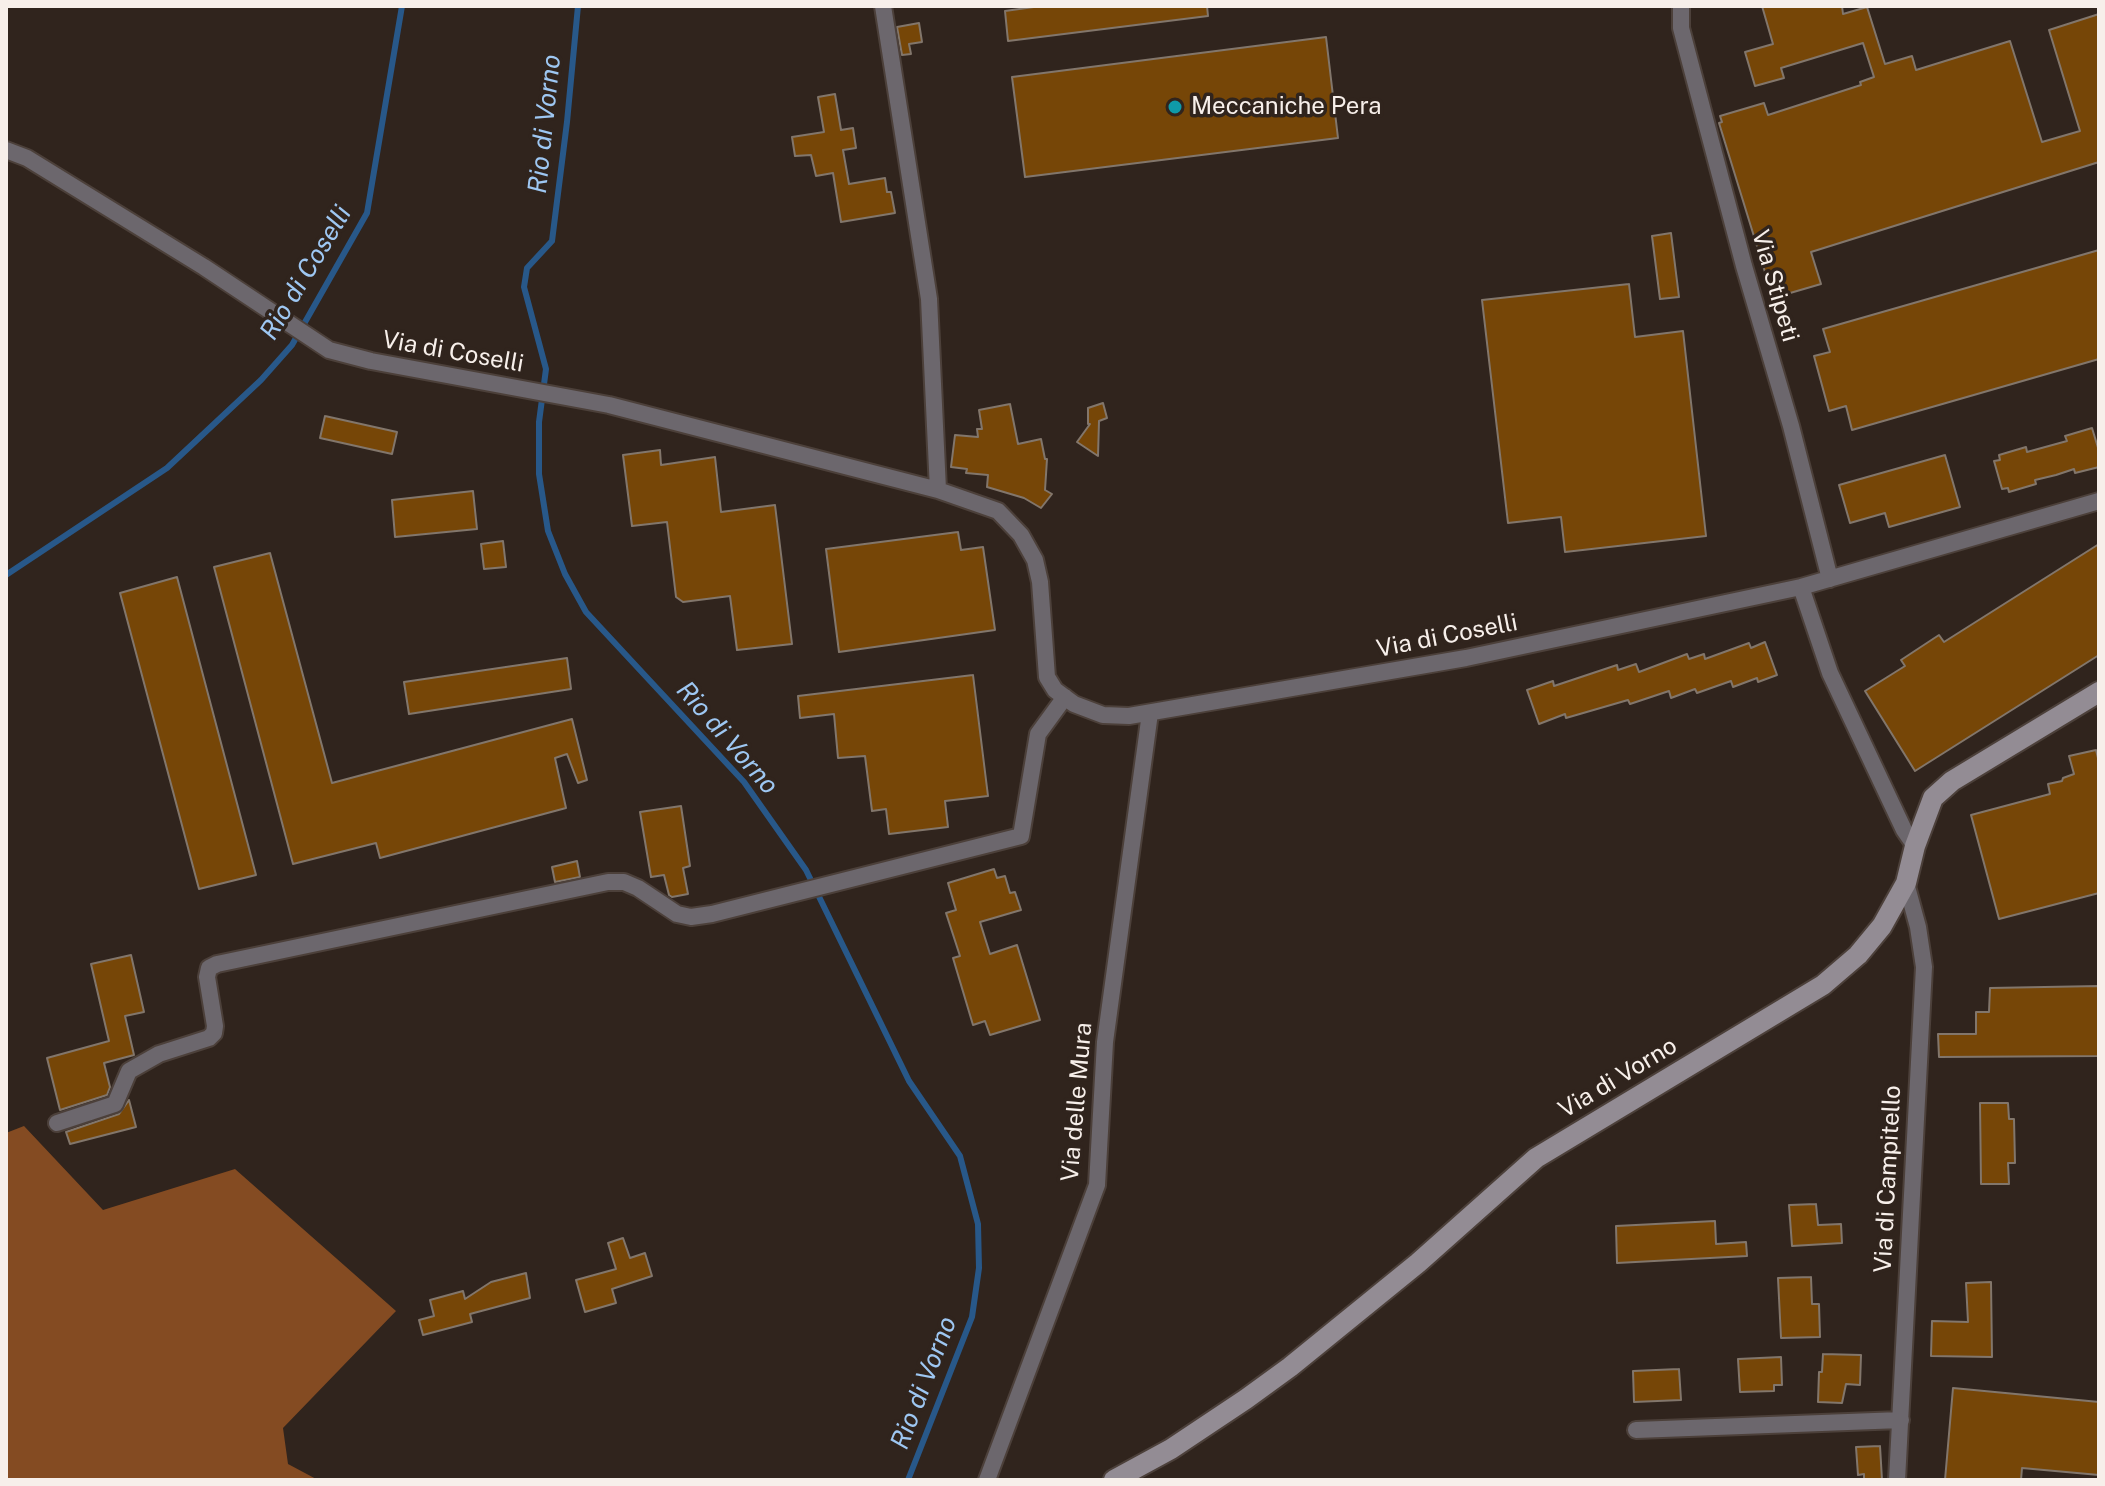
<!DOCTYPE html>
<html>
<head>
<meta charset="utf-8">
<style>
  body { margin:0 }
  #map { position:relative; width:2105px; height:1486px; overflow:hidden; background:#30241d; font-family:"Public Sans",sans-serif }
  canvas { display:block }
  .frame { position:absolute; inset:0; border:8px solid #f7efea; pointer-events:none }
</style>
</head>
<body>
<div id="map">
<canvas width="2105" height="1486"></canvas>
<div class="frame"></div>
</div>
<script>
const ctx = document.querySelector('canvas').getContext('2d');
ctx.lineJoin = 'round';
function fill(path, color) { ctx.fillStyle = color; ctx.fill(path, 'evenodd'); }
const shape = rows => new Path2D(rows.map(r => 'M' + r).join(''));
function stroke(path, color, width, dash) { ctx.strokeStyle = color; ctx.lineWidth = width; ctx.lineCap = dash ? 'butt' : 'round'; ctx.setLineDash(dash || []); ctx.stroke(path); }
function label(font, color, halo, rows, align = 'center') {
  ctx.font = font + ' "Public Sans",sans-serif'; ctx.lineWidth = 7; ctx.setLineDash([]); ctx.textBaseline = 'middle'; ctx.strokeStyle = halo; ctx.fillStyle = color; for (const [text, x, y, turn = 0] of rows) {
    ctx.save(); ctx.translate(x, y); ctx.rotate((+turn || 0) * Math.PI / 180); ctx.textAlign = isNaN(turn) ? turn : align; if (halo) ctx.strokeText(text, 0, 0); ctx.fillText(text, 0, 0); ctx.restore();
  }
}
const forest = shape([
  [24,1126,103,1210,235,1169,396,1311,283,1428,288,1464,318,1480,6,1480,6,1133]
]);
const stream = shape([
  [578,6,567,122,552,241,527,268,524,287,546,369,539,422,539,474,548,531,565,574,586,612,744,782,806,870,909,1081,960,1156,978,1224,979,1268,972,1317,908,1480],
  [6,575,167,468,261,380,292,345,367,213,402,6]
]);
const building = shape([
  [1041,6,1207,6,1208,16,1008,41,1005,11,1041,6],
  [1762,6,1842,6,1843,14,1867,7,1885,64,1912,56,1916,70,2010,41,2042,142,2080,131,2049,30,2099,14,2099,162,1811,252,1821,284,1773,298,1719,123,1722,122,1720,116,1764,103,1768,115,1861,85,1860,82,1874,77,1863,43,1781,68,1784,78,1755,86,1745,52,1773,44,1762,6],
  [919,23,922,42,909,44,911,54,902,55,897,27,919,23],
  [1326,37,1338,138,1025,177,1012,77,1326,37],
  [835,94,841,130,853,128,856,148,843,150,849,184,885,178,887,192,891,192,895,213,841,222,833,173,816,176,811,155,795,156,792,137,824,132,818,97,835,94],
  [1671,233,1679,297,1660,299,1652,236,1671,233],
  [2099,250,2099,359,1852,430,1846,406,1829,411,1814,356,1830,352,1823,329,2099,250],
  [1629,284,1635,337,1683,331,1706,536,1565,552,1561,517,1508,523,1482,300,1629,284],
  [1103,403,1107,418,1099,421,1098,456,1077,442,1090,424,1088,424,1088,408,1103,403],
  [1010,404,1018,444,1041,439,1045,459,1047,459,1045,490,1052,494,1041,508,1024,498,987,487,988,475,966,473,967,469,951,467,955,435,978,437,977,429,982,429,979,410,1010,404],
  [325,416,397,432,392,454,320,438,325,416],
  [2092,428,2099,451,2099,467,2075,473,2074,469,2056,475,2035,480,2036,484,2009,492,2008,488,2002,489,1994,461,2000,460,1999,455,2026,447,2027,452,2067,441,2065,436,2092,428],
  [660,450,661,465,715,457,721,512,775,505,792,644,737,650,730,596,683,602,676,597,667,522,632,526,623,455,660,450],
  [1945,455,1960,507,1889,527,1885,513,1850,523,1839,485,1945,455],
  [473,491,477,529,395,537,392,500,473,491],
  [958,532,961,550,983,547,995,630,839,652,826,549,958,532],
  [503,541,506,567,484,569,481,544,503,541],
  [2099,544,2099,655,1915,771,1865,691,1905,666,1901,660,1939,635,1944,642,2099,544],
  [270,553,332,783,572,719,587,780,578,783,567,754,555,758,566,808,380,858,376,843,293,864,214,567,270,553],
  [177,577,256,875,199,889,120,593,177,577],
  [1765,642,1777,675,1758,682,1757,678,1733,687,1731,681,1697,693,1695,689,1671,698,1669,691,1630,704,1628,700,1566,718,1565,714,1539,724,1527,690,1553,681,1554,686,1617,665,1618,670,1636,664,1639,672,1687,654,1689,659,1704,654,1705,659,1749,643,1751,648,1765,642],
  [567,658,571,689,409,714,404,682,567,658],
  [973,675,988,796,945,801,948,827,889,834,886,809,872,811,865,756,838,758,834,714,800,718,798,696,973,675],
  [2096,750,2099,762,2099,893,1999,919,1971,815,2050,794,2048,784,2062,781,2063,778,2074,774,2069,756,2096,750],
  [681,806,690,866,683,868,688,894,672,897,669,895,664,875,651,877,640,812,681,806],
  [577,861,580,877,555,882,552,867,577,861],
  [994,869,997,878,1005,876,1010,893,1015,892,1021,910,980,922,990,954,1017,945,1040,1020,990,1035,985,1021,973,1025,953,958,960,956,946,913,956,910,948,883,994,869],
  [131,955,144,1012,125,1016,134,1055,104,1063,110,1087,107,1095,60,1110,47,1058,109,1041,91,964,131,955],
  [2099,986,2099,1056,1939,1057,1938,1034,1976,1034,1976,1012,1989,1012,1990,988,2099,986],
  [129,1100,136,1127,70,1144,66,1132,119,1114,129,1100],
  [1980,1103,2008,1103,2009,1119,2014,1119,2015,1163,2008,1163,2009,1184,1981,1184,1980,1103],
  [1816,1204,1818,1225,1841,1224,1842,1243,1792,1246,1789,1205,1816,1204],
  [1715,1221,1716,1244,1746,1242,1747,1256,1617,1263,1616,1226,1715,1221],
  [623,1238,630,1258,645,1253,652,1276,612,1289,616,1303,585,1312,576,1280,616,1269,608,1243,623,1238],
  [526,1273,530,1298,470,1314,472,1322,423,1335,419,1320,434,1316,430,1300,463,1291,465,1299,491,1282,526,1273],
  [1811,1277,1812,1304,1819,1304,1820,1337,1781,1338,1778,1278,1811,1277],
  [1991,1282,1992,1357,1931,1356,1932,1321,1968,1322,1966,1283,1991,1282],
  [1823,1354,1861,1355,1860,1385,1846,1384,1842,1403,1818,1402,1819,1372,1822,1372,1823,1354],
  [1781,1357,1782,1385,1774,1385,1774,1391,1740,1392,1738,1359,1781,1357],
  [1679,1369,1681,1400,1634,1402,1633,1371,1679,1369],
  [1953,1388,2099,1402,2099,1475,2022,1468,2021,1480,1945,1480,1953,1388],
  [1880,1446,1882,1480,1864,1480,1864,1474,1858,1475,1856,1447,1880,1446]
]);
const street = shape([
  [883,6,929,299,938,490],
  [1681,6,1681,28,1744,266,1791,426,1830,579],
  [6,150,27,158,204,267,329,350,371,361,609,405,938,490,998,511,1021,535,1035,560,1040,582,1047,677,1055,690,1074,704,1103,715,1129,716,1466,658,1801,587,2099,501],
  [1801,587,1830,673,1904,830,1915,846],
  [57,1123,115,1104,129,1071,159,1054,209,1038,214,1033,215,1026,207,977,209,968,217,964,608,882,624,882,638,888,677,914,691,917,712,914,1021,836,1038,734,1065,697],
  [1636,1430,1901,1420],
  [987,1480,1097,1185,1105,1042,1150,713],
  [1897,1480,1924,967,1918,927,1906,883]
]);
const secondary = shape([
  [1114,1480,1171,1449,1246,1399,1290,1367,1418,1263,1536,1158,1823,985,1858,955,1882,926,1906,883,1915,846,1933,798,1952,781,2099,692]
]);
const markers = [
  [1175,107,8,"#0f9aa8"]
];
const poiNames = [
  ["Meccaniche Pera",1191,107]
];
const streetNames = [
  ["Via Stipeti",1775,286,74],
  ["Via di Coselli",453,352,10],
  ["Via di Coselli",1447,636,-11],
  ["Via di Vorno",1618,1078,-31],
  ["Via delle Mura",1077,1102,-85],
  ["Via di Campitello",1888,1179,-87]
];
const waterNames = [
  ["Rio di Vorno",545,124,-84],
  ["Rio di Coselli",306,273,-59],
  ["Rio di Vorno",727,738,49],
  ["Rio di Vorno",924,1383,-69]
];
fill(forest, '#844b22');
stroke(stream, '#285889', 6);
fill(building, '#764607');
stroke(building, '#82766b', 2);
stroke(street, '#4c403a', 20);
stroke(secondary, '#4c403a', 24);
stroke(street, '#6c676d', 16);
stroke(secondary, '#938c94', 20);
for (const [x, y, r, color] of markers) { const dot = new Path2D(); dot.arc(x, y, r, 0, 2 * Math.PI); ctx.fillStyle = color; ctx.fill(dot); stroke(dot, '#30241d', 3); }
label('24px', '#f7efea', '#30241d', poiNames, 'left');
label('24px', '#f7efea', '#30241d', streetNames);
label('italic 26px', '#9ec7f2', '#30241d', waterNames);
</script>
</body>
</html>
